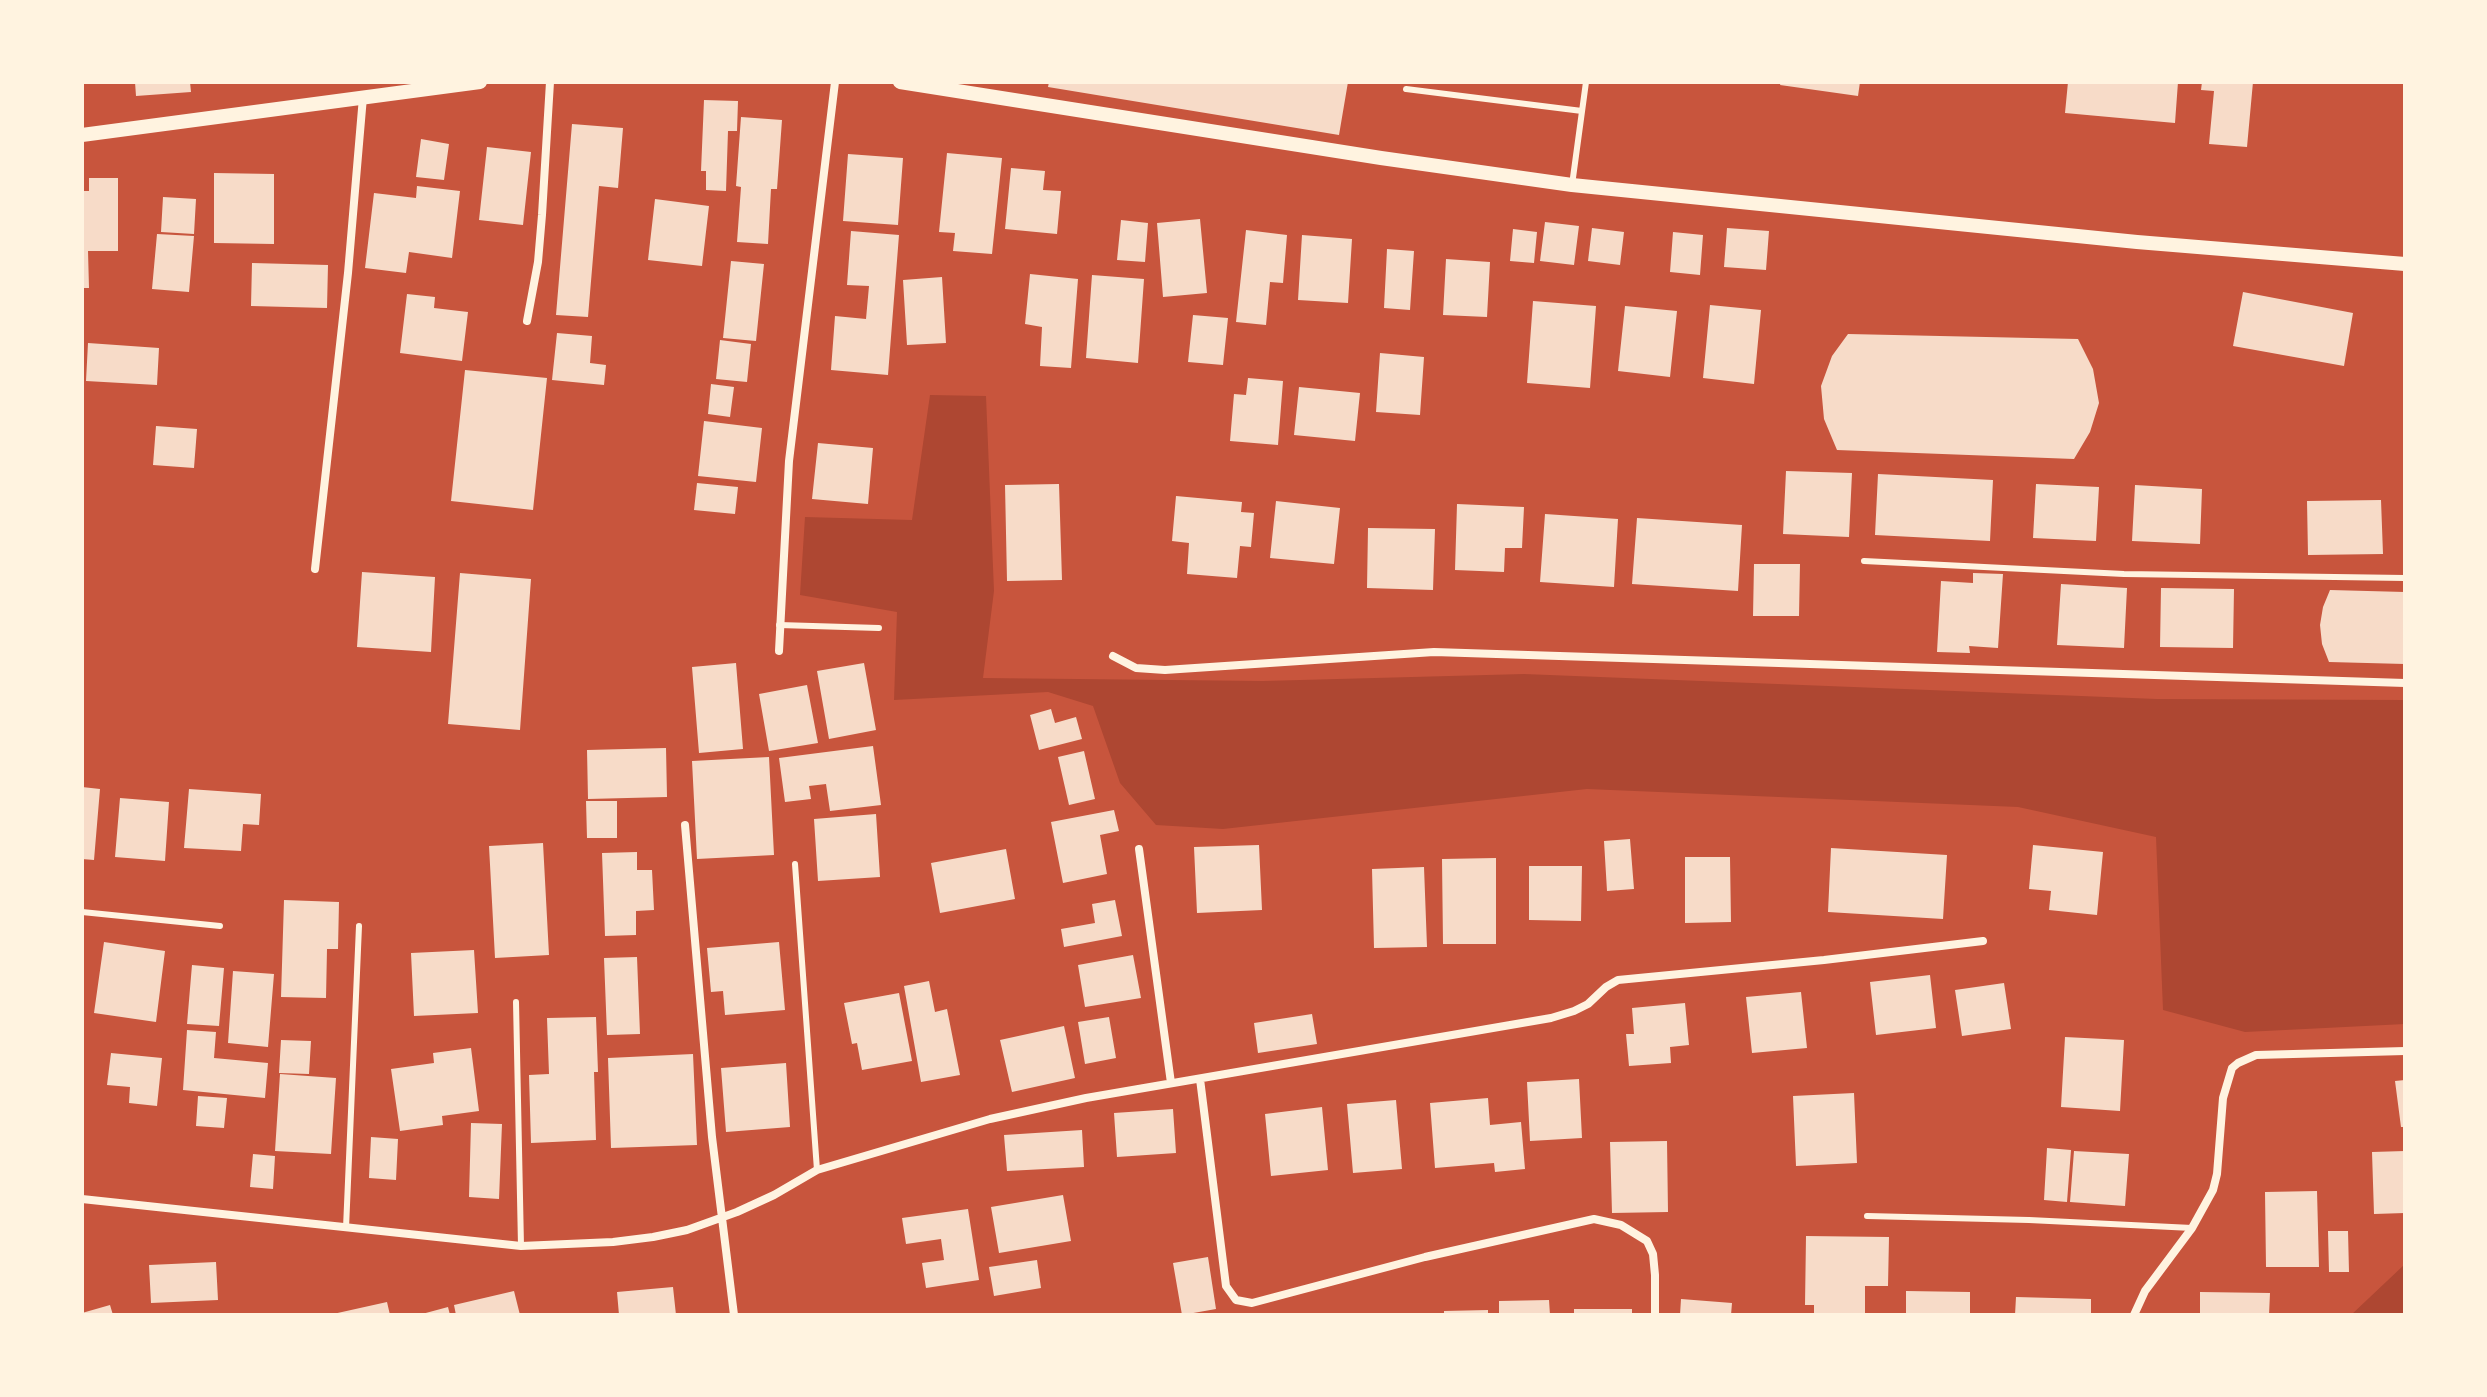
<!DOCTYPE html>
<html>
<head>
<meta charset="utf-8">
<style>
  body { margin:0 }
  #map { position:relative; width:2487px; height:1397px; overflow:hidden; background:#c8553d; font-family:Commissioner,sans-serif }
  canvas { display:block }
  .frame { position:absolute; inset:0; border:84px solid #fff3e0; pointer-events:none }
</style>
</head>
<body>
<div id="map">
<canvas width="2487" height="1397"></canvas>
<div class="frame"></div>
</div>
<script>
const ctx = document.querySelector('canvas').getContext('2d');
ctx.lineJoin = 'round';
function fill(path, color) { ctx.fillStyle = color; ctx.fill(path, 'evenodd'); }
const shape = rows => new Path2D(rows.map(r => 'M' + r).join(''));
function stroke(path, color, width, dash) { ctx.strokeStyle = color; ctx.lineWidth = width; ctx.lineCap = dash ? 'butt' : 'round'; ctx.setLineDash(dash || []); ctx.stroke(path); }
const green = shape([
  [930,395,986,396,994,591,983,678,1263,681,1524,674,2157,699,2405,700,2405,1024,2245,1032,2163,1010,2156,837,2018,807,1587,789,1223,829,1156,825,1120,783,1093,706,1048,692,894,700,897,612,800,595,805,517,912,520],
  [2405,1264,2405,1315,2351,1315]
]);
const building = shape([
  [135,82,190,82,191,92,136,96],
  [1049,82,1348,82,1339,135,1048,87],
  [1781,82,1860,82,1858,96,1780,85],
  [2068,82,2178,82,2175,123,2065,113],
  [2202,82,2253,82,2247,147,2209,144,2214,91,2201,90],
  [704,100,738,101,737,131,728,131,726,191,706,190,706,171,701,171],
  [741,117,782,120,777,189,771,189,768,244,737,242,741,187,736,186],
  [572,124,623,128,618,188,599,186,588,317,556,315],
  [421,139,449,144,444,180,416,177],
  [487,147,531,152,523,225,479,220],
  [947,153,1002,158,992,254,953,251,955,233,939,232],
  [848,154,903,158,898,225,843,221],
  [1011,168,1045,171,1043,190,1061,191,1057,234,1005,229],
  [214,173,274,174,274,244,214,243],
  [89,178,118,178,118,251,88,251,89,288,82,288,82,191,89,191],
  [417,186,460,191,452,258,409,252,406,273,365,268,374,193,416,198],
  [163,197,196,199,194,234,161,232],
  [655,199,709,206,702,266,648,260],
  [1200,219,1207,293,1163,297,1157,223],
  [1121,220,1148,223,1145,262,1117,260],
  [1545,222,1579,226,1574,265,1540,261],
  [1592,228,1624,232,1620,265,1588,261],
  [1727,228,1769,231,1766,270,1724,267],
  [1513,229,1537,232,1534,263,1510,261],
  [1246,230,1287,235,1283,283,1270,282,1266,325,1236,322],
  [851,231,899,235,888,375,831,370,835,316,866,319,869,286,847,285],
  [1673,232,1703,235,1700,275,1670,272],
  [157,234,194,236,189,292,152,289],
  [1302,235,1352,239,1348,303,1298,300],
  [1387,249,1414,251,1410,310,1384,308],
  [1446,259,1490,262,1487,317,1443,315],
  [731,261,764,264,756,341,723,338],
  [252,263,328,265,327,308,251,306],
  [1030,274,1078,279,1071,368,1040,366,1042,327,1025,324],
  [1092,275,1144,279,1138,363,1086,358],
  [942,277,946,343,907,345,903,280],
  [2243,292,2353,313,2344,366,2233,346],
  [407,294,435,297,434,308,468,312,462,361,400,353],
  [1533,301,1596,306,1590,388,1527,383],
  [1710,305,1761,310,1754,384,1703,378],
  [1625,306,1677,311,1670,377,1618,371],
  [1193,315,1228,318,1223,365,1188,362],
  [557,333,592,336,590,363,606,365,604,385,552,380],
  [1848,334,2078,339,2093,369,2099,403,2090,432,2074,459,1837,450,1824,419,1821,386,1832,356],
  [720,340,751,344,747,382,716,379],
  [88,343,159,348,157,385,86,381],
  [1380,353,1424,357,1420,415,1376,412],
  [465,370,547,378,533,510,451,501],
  [1248,378,1283,381,1278,445,1230,441,1234,394,1246,395],
  [711,384,734,387,730,417,708,414],
  [1299,387,1360,393,1355,441,1294,435],
  [704,421,762,428,756,482,698,476],
  [156,426,197,429,194,468,153,465],
  [818,443,873,448,868,504,812,499],
  [1786,471,1852,473,1849,537,1783,534],
  [1878,474,1993,480,1990,541,1875,535],
  [697,483,738,487,735,514,694,510],
  [1059,484,1062,580,1007,581,1005,485],
  [2036,484,2099,487,2096,541,2033,538],
  [2135,485,2202,489,2200,544,2132,541],
  [1176,496,1242,502,1241,512,1254,513,1251,547,1240,546,1237,578,1187,574,1189,543,1172,541],
  [2381,500,2383,554,2308,555,2307,501],
  [1276,501,1340,508,1334,564,1270,558],
  [1457,504,1524,507,1522,548,1505,548,1504,572,1455,570],
  [1545,514,1618,519,1614,587,1540,582],
  [1637,518,1742,525,1738,591,1632,584],
  [1368,528,1435,529,1433,590,1367,588],
  [1754,564,1800,564,1799,616,1753,616],
  [362,572,435,577,431,652,357,647],
  [460,573,531,579,520,730,448,724],
  [1973,573,2003,574,1998,648,1969,646,1970,653,1937,652,1941,581,1973,583],
  [2061,584,2127,588,2124,648,2057,645],
  [2161,588,2234,589,2233,648,2160,647],
  [2330,590,2405,592,2405,664,2329,662,2322,644,2320,625,2323,607],
  [736,663,743,749,699,753,692,667],
  [864,663,876,730,829,739,817,671],
  [807,685,818,743,769,751,759,694],
  [1051,709,1055,723,1076,717,1082,739,1039,750,1030,715],
  [873,746,881,805,830,811,826,784,809,786,811,799,785,802,779,758],
  [666,748,667,797,588,799,587,750],
  [1084,751,1095,799,1069,805,1058,757],
  [769,757,774,855,697,859,692,761],
  [82,787,100,789,94,860,82,859],
  [189,789,261,794,259,825,243,824,241,851,184,848],
  [120,798,169,802,165,861,115,857],
  [586,801,617,801,617,838,587,838],
  [1114,810,1119,831,1100,835,1107,874,1063,883,1051,822],
  [876,814,880,877,818,881,814,819],
  [1630,839,1634,889,1607,891,1604,841],
  [543,843,549,955,495,958,489,846],
  [1259,845,1262,910,1197,913,1194,847],
  [2033,845,2103,852,2097,915,2049,910,2051,891,2029,889],
  [1831,848,1947,855,1943,919,1828,912],
  [1006,849,1015,899,940,913,931,863],
  [637,852,637,870,652,870,654,910,636,911,636,935,605,936,602,853],
  [1685,857,1730,857,1731,922,1685,923],
  [1496,858,1496,944,1443,944,1442,859],
  [1529,866,1582,866,1581,921,1529,920],
  [1424,867,1427,947,1374,948,1372,869],
  [284,900,339,902,338,949,327,949,326,998,281,997],
  [1115,900,1122,936,1064,947,1061,929,1095,923,1092,904],
  [104,942,165,951,156,1022,94,1013],
  [779,942,785,1010,725,1015,723,991,711,992,707,948],
  [474,950,478,1013,414,1016,411,953],
  [1133,955,1141,998,1085,1007,1078,965],
  [637,957,640,1034,607,1035,604,958],
  [192,965,224,968,219,1026,187,1024],
  [233,971,274,974,268,1047,228,1043],
  [1930,975,1936,1028,1876,1035,1870,982],
  [929,981,935,1012,947,1009,960,1075,921,1082,904,986],
  [2004,983,2011,1029,1962,1036,1955,990],
  [1801,992,1807,1048,1752,1053,1746,997],
  [899,993,912,1061,862,1070,857,1043,852,1044,844,1003],
  [1685,1003,1689,1045,1670,1047,1671,1063,1629,1066,1626,1034,1634,1034,1632,1008],
  [1312,1014,1317,1044,1258,1053,1254,1023],
  [596,1017,598,1072,594,1072,596,1140,531,1143,529,1075,549,1074,547,1018],
  [1109,1017,1116,1058,1085,1064,1078,1022],
  [1064,1026,1075,1078,1012,1092,1000,1040],
  [187,1030,216,1032,214,1058,268,1063,265,1098,183,1090],
  [2065,1037,2124,1040,2120,1111,2061,1107],
  [281,1040,311,1041,309,1074,279,1073],
  [471,1048,479,1111,442,1116,443,1125,400,1131,391,1069,434,1063,433,1053],
  [111,1053,162,1058,157,1106,129,1103,130,1087,107,1085],
  [693,1054,697,1145,611,1148,608,1058],
  [786,1063,790,1127,726,1132,721,1068],
  [280,1074,336,1078,331,1154,275,1151],
  [1579,1079,1582,1138,1530,1141,1527,1082],
  [2405,1080,2405,1127,2401,1127,2395,1081],
  [1854,1093,1857,1163,1796,1166,1793,1096],
  [198,1096,227,1098,224,1128,196,1126],
  [1488,1098,1490,1125,1521,1122,1525,1169,1495,1172,1494,1163,1435,1168,1430,1103],
  [1396,1100,1402,1169,1353,1173,1347,1104],
  [1322,1107,1328,1170,1271,1176,1265,1114],
  [1173,1109,1176,1153,1117,1157,1114,1113],
  [471,1123,502,1124,499,1199,469,1197],
  [1082,1130,1084,1167,1007,1171,1004,1135],
  [371,1137,398,1139,396,1180,369,1178],
  [1667,1141,1668,1212,1612,1213,1610,1142],
  [2047,1148,2071,1150,2067,1202,2044,1200],
  [2074,1151,2129,1154,2125,1206,2070,1202],
  [2405,1151,2405,1213,2374,1214,2372,1152],
  [253,1154,275,1156,273,1189,250,1187],
  [2317,1191,2319,1267,2266,1267,2265,1192],
  [1063,1195,1071,1241,999,1253,991,1207],
  [968,1209,979,1280,926,1288,922,1263,944,1260,941,1239,906,1244,902,1218],
  [2328,1231,2348,1231,2349,1272,2329,1272],
  [1806,1236,1889,1237,1888,1286,1865,1286,1865,1315,1814,1315,1814,1305,1805,1305],
  [1208,1257,1216,1309,1182,1315,1173,1263],
  [1037,1260,1041,1288,994,1296,989,1267],
  [216,1262,218,1300,151,1303,149,1265],
  [673,1287,676,1315,619,1315,617,1292],
  [514,1291,520,1315,456,1315,454,1305],
  [1906,1291,1970,1292,1970,1315,1906,1315],
  [2200,1292,2270,1293,2269,1315,2200,1315],
  [2016,1297,2091,1299,2091,1315,2015,1315],
  [1681,1299,1732,1303,1731,1315,1680,1315],
  [1549,1300,1550,1315,1499,1315,1499,1301],
  [387,1302,390,1315,333,1315,333,1314],
  [110,1305,113,1315,82,1315,82,1313],
  [448,1307,450,1315,422,1315,422,1314],
  [1574,1309,1632,1309,1632,1315,1574,1315],
  [1488,1310,1488,1315,1444,1315,1444,1311]
]);
const service = shape([
  [1406,89,1582,111],
  [1572,185,1586,82],
  [1864,561,2124,574,2405,578],
  [779,625,879,628],
  [795,864,817,1170],
  [82,912,220,926],
  [516,1002,521,1246],
  [1867,1216,2029,1220,2192,1228],
  [346,1228,359,926]
]);
const minor = shape([
  [527,321,538,262,542,215,550,82],
  [315,569,348,273,363,97],
  [779,651,789,461,835,82],
  [1113,656,1136,668,1165,670,1434,652,2405,683],
  [685,825,712,1137,734,1315],
  [1139,849,1171,1083],
  [1200,1079,1226,1286,1236,1300,1252,1303,1425,1257,1594,1219,1621,1225,1647,1241,1653,1254,1655,1275,1655,1315],
  [82,1199,521,1246,613,1242,653,1237,687,1230,737,1212,774,1195,817,1170,990,1119,1086,1098,1551,1018,1574,1011,1588,1004,1606,987,1618,980,1824,960,1983,941],
  [2134,1315,2145,1291,2192,1228,2213,1190,2217,1174,2223,1098,2232,1068,2238,1063,2256,1055,2405,1051]
]);
const tertiary = shape([
  [900,82,1381,158,1572,185,2137,242,2405,264],
  [82,135,480,82]
]);
fill(green, '#ae4732');
fill(building, '#f7dbc8');
stroke(service, '#fff3e0', 6);
stroke(minor, '#fff3e0', 8);
stroke(tertiary, '#fff3e0', 14);
</script>
</body>
</html>
